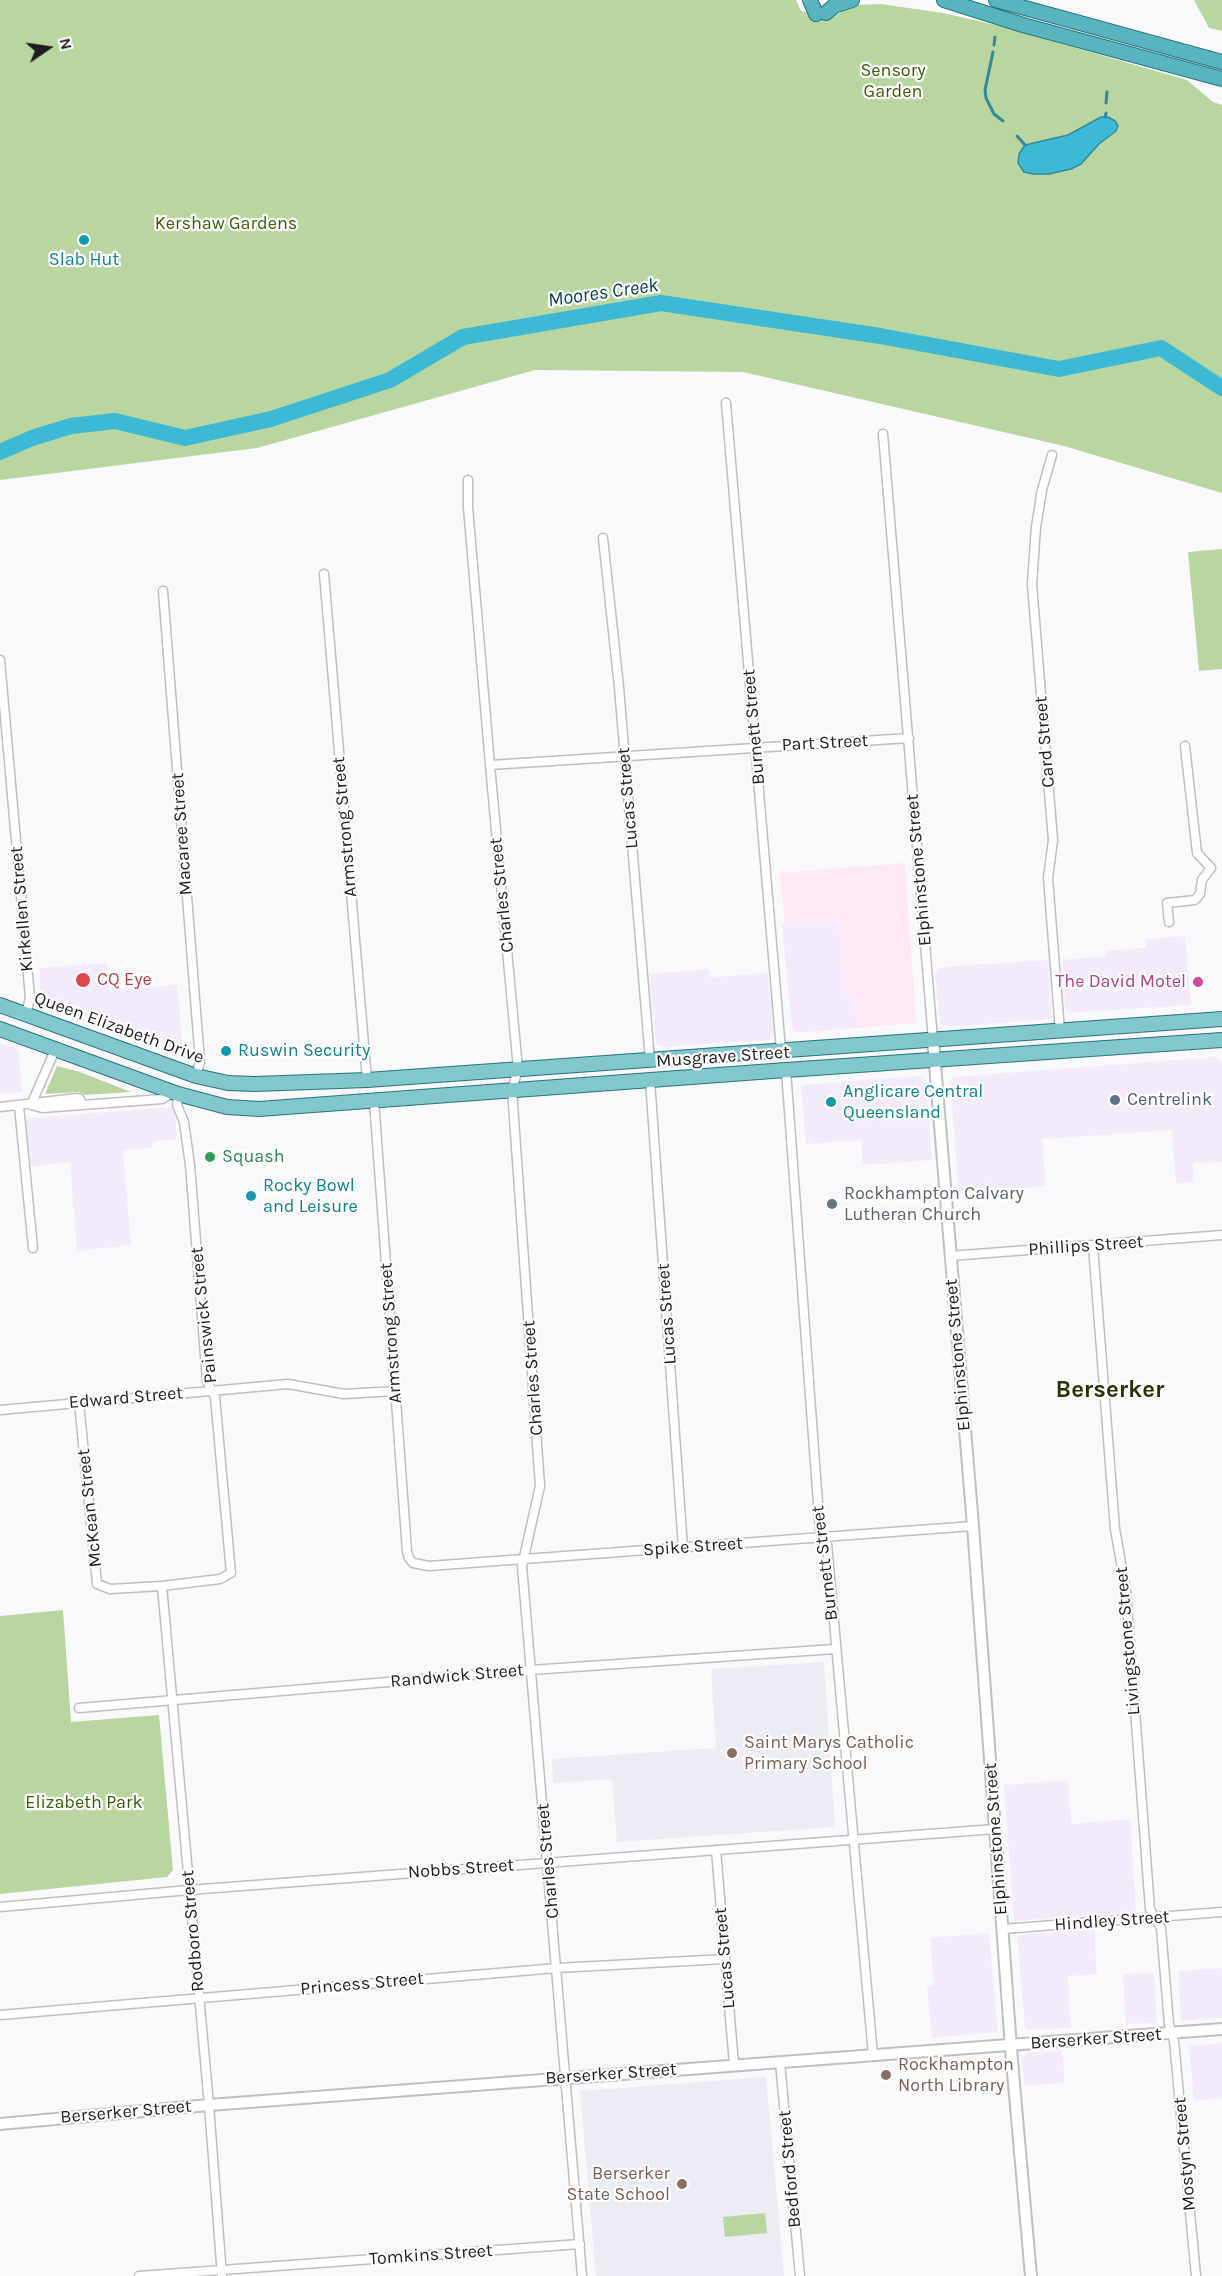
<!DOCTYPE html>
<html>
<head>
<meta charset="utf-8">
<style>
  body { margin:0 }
  #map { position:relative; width:1222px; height:2276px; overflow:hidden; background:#f9f9fb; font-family:Karla,sans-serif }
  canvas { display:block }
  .north { position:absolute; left:18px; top:18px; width:60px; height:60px; -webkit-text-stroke:4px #fff; paint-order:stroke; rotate:77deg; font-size:16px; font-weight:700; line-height:24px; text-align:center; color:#1d1d1e }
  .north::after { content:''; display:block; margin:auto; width:21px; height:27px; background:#1d1d1e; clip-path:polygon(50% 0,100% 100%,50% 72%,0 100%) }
</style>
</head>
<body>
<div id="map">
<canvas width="1222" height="2276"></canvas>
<div class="north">N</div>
</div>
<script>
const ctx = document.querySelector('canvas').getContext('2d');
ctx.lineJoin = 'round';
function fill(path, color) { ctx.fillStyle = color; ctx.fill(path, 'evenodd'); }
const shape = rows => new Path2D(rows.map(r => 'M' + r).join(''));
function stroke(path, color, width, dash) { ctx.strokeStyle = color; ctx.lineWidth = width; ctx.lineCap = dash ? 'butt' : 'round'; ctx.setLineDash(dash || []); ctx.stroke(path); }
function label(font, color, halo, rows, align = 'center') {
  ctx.font = font + ' Karla,sans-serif'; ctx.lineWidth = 4.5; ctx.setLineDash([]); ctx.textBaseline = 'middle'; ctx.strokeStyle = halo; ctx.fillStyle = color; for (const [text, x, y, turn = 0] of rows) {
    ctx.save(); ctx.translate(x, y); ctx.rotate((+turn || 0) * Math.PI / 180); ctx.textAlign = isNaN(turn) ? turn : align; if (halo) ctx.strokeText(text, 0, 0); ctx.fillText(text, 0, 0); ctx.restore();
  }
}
const commercial = shape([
  [838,920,846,996,854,995,857,1028,796,1033,792,1028,782,925],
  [1185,936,1191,1005,1066,1013,1062,960,1107,956,1107,951,1146,948,1146,939],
  [1048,960,1052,1019,945,1027,940,1023,935,974,941,967],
  [107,963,110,990,177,985,183,1047,179,1050,46,1001,41,998,39,968],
  [709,969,711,977,768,973,774,1032,769,1040,661,1047,656,1043,649,974],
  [0,1043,15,1048,19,1053,22,1092,0,1094],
  [1218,1057,1222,1063,1222,1162,1193,1163,1194,1182,1176,1183,1172,1130,1042,1139,1046,1186,959,1193,950,1081,953,1077],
  [920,1076,926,1081,932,1160,863,1165,861,1140,806,1144,801,1085],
  [172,1107,175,1110,177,1140,156,1141,151,1148,123,1151,131,1245,77,1251,70,1162,29,1167,24,1121,29,1118],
  [1068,1780,1071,1824,1130,1819,1136,1912,1014,1921,1004,1785],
  [1094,1929,1097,1974,1068,1976,1071,2028,1028,2030,1025,2027,1017,1935],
  [989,1933,998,2032,932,2038,927,1986,934,1985,930,1938],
  [1222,1968,1222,2018,1181,2021,1178,1971],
  [1154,1973,1157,2023,1126,2024,1123,1974],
  [1222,2043,1222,2098,1194,2101,1189,2046],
  [1062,2050,1065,2083,1024,2086,1022,2059,1026,2053]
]);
const industrial = shape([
  [905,863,916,1023,857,1028,854,995,846,996,838,921,785,925,780,873]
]);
const built = shape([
  [824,1662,835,1827,617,1842,612,1779,553,1783,552,1759,716,1748,711,1669],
  [766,2077,784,2276,596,2276,580,2091]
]);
const green = shape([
  [0,0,796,0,801,11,833,17,844,10,857,5,881,4,943,13,1000,26,1187,80,1213,102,1222,105,1222,493,1064,446,743,372,535,370,257,448,0,480],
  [1194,0,1222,0,1222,31,1209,28],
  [1222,549,1222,669,1199,671,1188,552],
  [57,1066,80,1072,131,1092,85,1095,79,1092,45,1094],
  [63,1610,71,1722,159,1715,173,1870,167,1877,0,1894,0,1616],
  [765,2213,767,2233,725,2237,723,2217]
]);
const water = shape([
  [1101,117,1108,117,1115,121,1118,126,1116,131,1099,144,1081,164,1071,169,1049,174,1033,174,1024,172,1018,163,1019,154,1025,145,1068,135,1101,117]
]);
const stream = shape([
  [994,45,995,37],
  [993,52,985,90,986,98,994,114,1003,121],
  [1106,103,1107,92],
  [1105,117,1106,113],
  [1017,136,1025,145]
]);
const river = shape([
  [0,452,32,438,71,426,115,421,185,438,271,419,390,380,463,337,661,303,880,336,1059,369,1161,348,1222,388]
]);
const minor = shape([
  [726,403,781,1050],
  [883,434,933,1040],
  [1052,455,1042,490,1036,527,1032,584,1053,840,1048,878,1060,1031],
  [468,480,468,507,490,765,518,1069,512,1090,540,1486,522,1566,582,2276],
  [603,538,619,687,650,1060],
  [324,574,367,1080],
  [163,591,200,1062,196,1076],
  [0,660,30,998,26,1014],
  [1185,746,1197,853,1211,868],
  [490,765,909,738],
  [1169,922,1167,903,1195,900,1200,894,1202,880,1211,868],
  [786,1070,820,1531,827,1544,873,2055],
  [650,1080,683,1548],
  [374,1100,407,1551,409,1558,413,1563,429,1566,973,1526],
  [31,1105,42,1108,162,1099,174,1092],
  [31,1105,55,1050],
  [19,1106,33,1248],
  [0,1107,77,1098,80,1099,82,1105],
  [1093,1246,1115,1529,1126,1591,1150,1909,1161,1928,1169,2024,1174,2041,1196,2276],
  [950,1256,1222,1235],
  [79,1403,97,1584,110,1589,162,1586,220,1579,231,1573,215,1397,207,1381,190,1165,184,1122,177,1105,178,1094],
  [0,1410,288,1384,344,1394,396,1391],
  [162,1586,209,2105,222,2276],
  [79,1708,531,1670,835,1649],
  [716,1850,734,2065],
  [0,1907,189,1890,995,1829],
  [1003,1929,1222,1912],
  [0,2015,557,1968,725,1959],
  [780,2062,800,2276],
  [139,2276,580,2244]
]);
const tertiary = shape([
  [933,1040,973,1526,1012,2061,1031,2276],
  [0,2124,209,2105,1222,2029]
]);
const primary = shape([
  [0,1005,196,1076,228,1083,255,1084,367,1080,1222,1019],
  [0,1029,178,1094,227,1107,259,1109,786,1070,1222,1040]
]);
const trunk = shape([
  [810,0,816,14],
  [944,0,1023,25,1222,79],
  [996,0,1222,62],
  [826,13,834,6,852,0]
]);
const markers = [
  [84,240,6,"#0f9aa8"],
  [83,980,8,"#e0444e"],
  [1198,982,6,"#d1479c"],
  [226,1051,6,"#0f9aa8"],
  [1115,1100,6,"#5c6f8a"],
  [831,1102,6,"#0f9aa8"],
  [210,1157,6,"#2e9e5b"],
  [251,1196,6,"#0f9aa8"],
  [832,1204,6,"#6b7280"],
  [732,1753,6,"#8d6e63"],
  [886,2075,6,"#8d6e63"],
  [682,2184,6,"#8d6e63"]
];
const parkNames = [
  ["Sensory",893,71],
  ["Garden",893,92],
  ["Kershaw Gardens",226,224],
  ["Elizabeth Park",84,1803]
];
const cultureNames = [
  ["Slab Hut",84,260,"center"],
  ["Ruswin Security",238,1051],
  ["Anglicare Central",843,1092],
  ["Queensland",843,1113],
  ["Rocky Bowl",263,1186],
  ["and Leisure",263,1207]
];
const streetNames = [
  ["Burnett Street",754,727,-95],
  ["Card Street",1045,742,-95],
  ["Part Street",825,743,-3],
  ["Lucas Street",628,798,-95],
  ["Armstrong Street",345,827,-95],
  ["Macaree Street",182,834,-94],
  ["Elphinstone Street",919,870,-95],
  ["Charles Street",502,895,-96],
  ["Kirkellen Street",22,909,-95],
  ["Queen Elizabeth Drive",119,1028,20],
  ["Musgrave Street",723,1057,-4],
  ["Phillips Street",1086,1246,-4],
  ["Lucas Street",667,1314,-94],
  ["Painswick Street",204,1315,-96],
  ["Armstrong Street",391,1333,-94],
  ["Elphinstone Street",958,1355,-95],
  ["Charles Street",533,1378,-94],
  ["Edward Street",126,1398,-5],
  ["McKean Street",90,1508,-96],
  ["Spike Street",693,1547,-4],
  ["Burnett Street",825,1563,-97],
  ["Livingstone Street",1128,1641,-95],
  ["Randwick Street",457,1676,-5],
  ["Elphinstone Street",996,1839,-94],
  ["Charles Street",548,1861,-95],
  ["Nobbs Street",461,1869,-4],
  ["Hindley Street",1112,1921,-4],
  ["Rodboro Street",193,1931,-95],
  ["Lucas Street",725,1958,-95],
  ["Princess Street",362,1984,-5],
  ["Berserker Street",1096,2039,-4],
  ["Berserker Street",611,2074,-4],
  ["Berserker Street",126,2112,-5],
  ["Mostyn Street",1185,2154,-95],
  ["Bedford Street",790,2169,-95],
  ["Tomkins Street",431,2255,-4]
];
const healthNames = [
  ["CQ Eye",97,980]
];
const hotelNames = [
  ["The David Motel",1186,982]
];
const serviceNames = [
  ["Centrelink",1127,1100]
];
const leisureNames = [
  ["Squash",222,1157]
];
const worshipNames = [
  ["Rockhampton Calvary",844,1194],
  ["Lutheran Church",844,1215]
];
const educationNames = [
  ["Saint Marys Catholic",744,1743],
  ["Primary School",744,1764],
  ["Rockhampton",898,2065],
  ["North Library",898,2086],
  ["Berserker",670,2174,"right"],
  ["State School",670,2195,"right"]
];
const waterNames = [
  ["Moores Creek",603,293,-8]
];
const districtNames = [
  ["Berserker",1110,1390]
];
fill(commercial, '#f3ebfc');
fill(industrial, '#fee8f5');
fill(built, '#ececf5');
fill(green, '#bad6a0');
fill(water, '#3cb9d4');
stroke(water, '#338a9d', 1.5);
stroke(stream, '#338a9d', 3);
stroke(river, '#3cb9d4', 16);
stroke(minor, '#bfbfc1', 11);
stroke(tertiary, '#bfbfc1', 14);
stroke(primary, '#28737c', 16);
stroke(trunk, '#28737c', 16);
stroke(minor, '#fff', 8);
stroke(tertiary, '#fff', 10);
stroke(primary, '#82c7ce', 14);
stroke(trunk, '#58b4be', 14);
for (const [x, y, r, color] of markers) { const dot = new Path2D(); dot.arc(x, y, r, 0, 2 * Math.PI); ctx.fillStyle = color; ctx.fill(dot); stroke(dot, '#fff', 2); }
label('18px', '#3b5c03', '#fff', parkNames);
label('18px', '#0d838f', '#fff', cultureNames, 'left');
label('18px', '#1d1d1e', '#fff', streetNames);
label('18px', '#be3a42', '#fff', healthNames, 'left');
label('18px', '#b23c85', '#fff', hotelNames, 'right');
label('18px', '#4e5e75', '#fff', serviceNames, 'left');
label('18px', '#27864d', '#fff', leisureNames, 'left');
label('18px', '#5b616d', '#fff', worshipNames, 'left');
label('18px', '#785e54', '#fff', educationNames, 'left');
label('italic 20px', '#063f4b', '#fff', waterNames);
label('bold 24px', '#243400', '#fff', districtNames);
</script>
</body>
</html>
